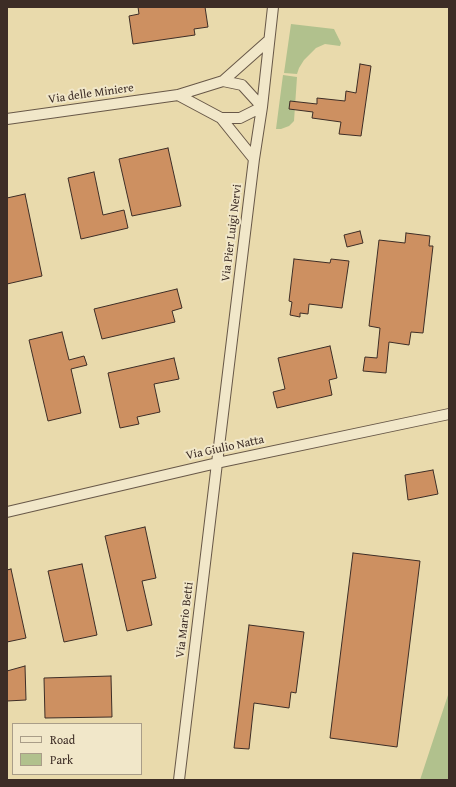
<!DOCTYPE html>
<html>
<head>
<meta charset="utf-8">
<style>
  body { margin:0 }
  #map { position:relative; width:456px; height:787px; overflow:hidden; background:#e9daac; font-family:"Gentium Book Plus",serif }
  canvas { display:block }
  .frame { position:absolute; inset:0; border:8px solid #3d2d26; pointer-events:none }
  .legend { position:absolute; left:12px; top:723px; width:130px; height:52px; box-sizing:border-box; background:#f1e7c9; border:1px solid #a99d88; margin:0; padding:5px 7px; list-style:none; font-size:12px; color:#3d2d26 }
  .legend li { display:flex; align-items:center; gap:8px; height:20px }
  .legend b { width:20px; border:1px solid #a99d88 }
</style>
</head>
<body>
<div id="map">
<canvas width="456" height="787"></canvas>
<div class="frame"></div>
<ul class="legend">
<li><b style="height:5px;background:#f1e7c9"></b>Road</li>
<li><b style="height:11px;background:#b1c18d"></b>Park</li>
</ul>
</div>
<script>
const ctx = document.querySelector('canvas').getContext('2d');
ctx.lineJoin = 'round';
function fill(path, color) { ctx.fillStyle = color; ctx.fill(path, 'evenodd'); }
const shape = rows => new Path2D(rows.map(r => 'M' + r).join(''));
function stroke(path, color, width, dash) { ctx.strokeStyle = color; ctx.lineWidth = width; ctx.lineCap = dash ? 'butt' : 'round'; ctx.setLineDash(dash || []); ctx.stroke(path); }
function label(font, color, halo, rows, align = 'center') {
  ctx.font = font + ' "Gentium Book Plus",serif'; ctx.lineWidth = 4; ctx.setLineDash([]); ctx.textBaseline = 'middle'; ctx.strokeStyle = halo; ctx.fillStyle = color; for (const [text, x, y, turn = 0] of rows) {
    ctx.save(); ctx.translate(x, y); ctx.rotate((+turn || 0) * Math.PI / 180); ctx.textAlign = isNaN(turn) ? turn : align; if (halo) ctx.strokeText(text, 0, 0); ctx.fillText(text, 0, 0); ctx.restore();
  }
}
const green = shape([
  [291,24,334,29,341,43,340,46,325,44,316,48,304,60,299,68,297,74,284,73],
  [283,75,297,77,294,121,289,126,281,129,276,129],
  [449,692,449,780,420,780]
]);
const building = shape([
  [138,7,205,7,208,27,194,29,195,35,133,44,129,16,139,14,138,7],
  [360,64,371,66,361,136,339,134,341,122,312,118,313,112,289,109,290,101,317,104,317,98,345,101,346,91,356,93,360,64],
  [168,148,181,206,132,216,119,159,168,148],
  [94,172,103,215,124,210,128,228,81,239,68,178,94,172],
  [25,194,42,276,7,284,7,198,25,194],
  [360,231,363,243,347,247,344,235,360,231],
  [406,233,430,236,429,246,433,246,423,333,411,332,409,345,389,342,386,373,363,371,365,357,377,358,380,328,369,326,379,240,405,243,406,233],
  [294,259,330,263,331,259,349,261,342,308,309,304,308,314,300,313,300,317,290,315,292,302,289,301,294,259],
  [177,289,182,308,172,311,175,322,102,339,94,309,177,289],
  [62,332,69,360,84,356,87,365,71,369,81,413,48,421,29,340,62,332],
  [330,346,337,378,329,380,332,395,277,408,273,392,285,389,278,358,330,346],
  [174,358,179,379,154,384,160,412,137,417,139,424,120,428,108,373,174,358],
  [433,470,438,494,408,500,405,475,433,470],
  [145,527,156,578,142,581,152,625,127,631,105,536,145,527],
  [353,553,420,561,397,747,330,738,353,553],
  [82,564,97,635,64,642,48,571,82,564],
  [11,569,26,638,7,642,7,570,11,569],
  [249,625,304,632,296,693,291,692,289,708,254,703,249,749,234,748,249,625],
  [25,666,26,700,7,701,7,671,25,666],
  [111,676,112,717,45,718,44,678,111,676]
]);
const street = shape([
  [223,81,242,85,262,107],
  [178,95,221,118,254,159],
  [221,118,240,118,262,107],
  [7,119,178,95,223,81,268,41],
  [7,512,217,463,449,414],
  [179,780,217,463,254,159,262,107,273,7]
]);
const streetNames = [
  ["Via delle Miniere",91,94,-8],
  ["Via Pier Luigi Nervi",232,233,-83],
  ["Via Giulio Natta",225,448,-12],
  ["Via Mario Betti",185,620,-83]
];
fill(green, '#b1c18d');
fill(building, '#cd9061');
stroke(building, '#3d2d26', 1);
stroke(street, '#685848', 12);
stroke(street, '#f1e7c9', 10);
label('12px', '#3d2d26', '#f1e7c9', streetNames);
</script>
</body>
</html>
